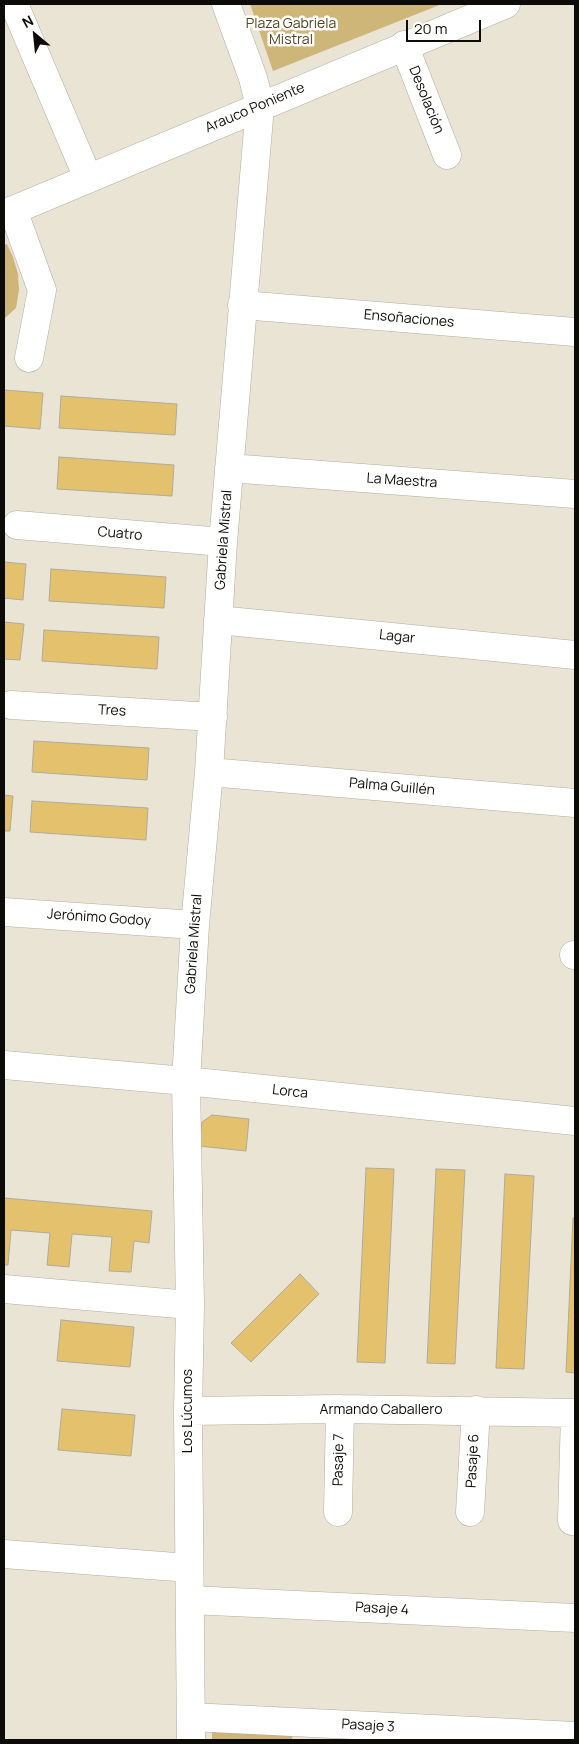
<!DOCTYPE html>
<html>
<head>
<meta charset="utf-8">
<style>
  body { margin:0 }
  #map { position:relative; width:579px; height:1744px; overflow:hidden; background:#eae4d5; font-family:Manrope,sans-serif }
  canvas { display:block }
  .frame { position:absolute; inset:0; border:5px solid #0d0b07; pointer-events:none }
  .north { position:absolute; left:10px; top:10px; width:50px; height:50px; -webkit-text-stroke:4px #fff; paint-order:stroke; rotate:332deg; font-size:14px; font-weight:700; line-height:20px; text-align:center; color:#0d0b07 }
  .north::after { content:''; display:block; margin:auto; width:18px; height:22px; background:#0d0b07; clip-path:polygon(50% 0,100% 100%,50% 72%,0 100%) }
  .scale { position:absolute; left:406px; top:20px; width:75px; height:22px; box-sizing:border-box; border:2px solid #0d0b07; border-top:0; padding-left:6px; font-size:15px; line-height:18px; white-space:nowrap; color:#0d0b07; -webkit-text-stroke:4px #fff; paint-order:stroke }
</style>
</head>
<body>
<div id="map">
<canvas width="579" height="1744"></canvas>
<div class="frame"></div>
<div class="north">N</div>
<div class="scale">20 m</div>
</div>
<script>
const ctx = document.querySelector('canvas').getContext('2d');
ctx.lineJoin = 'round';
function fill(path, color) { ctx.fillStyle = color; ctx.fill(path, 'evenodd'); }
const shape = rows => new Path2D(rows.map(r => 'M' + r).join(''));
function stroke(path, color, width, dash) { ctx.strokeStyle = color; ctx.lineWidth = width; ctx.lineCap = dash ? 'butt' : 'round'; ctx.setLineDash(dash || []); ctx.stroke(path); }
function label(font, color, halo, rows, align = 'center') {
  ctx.font = font + ' Manrope,sans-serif'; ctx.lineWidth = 5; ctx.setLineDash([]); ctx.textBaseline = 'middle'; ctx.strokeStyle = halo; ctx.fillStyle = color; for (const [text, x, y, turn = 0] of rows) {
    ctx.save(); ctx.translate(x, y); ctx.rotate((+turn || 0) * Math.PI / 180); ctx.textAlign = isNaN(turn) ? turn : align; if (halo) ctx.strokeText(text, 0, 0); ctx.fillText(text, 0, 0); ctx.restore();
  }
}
const green = shape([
  [250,4,442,4,273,71],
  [7,244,13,257,18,274,19,290,16,308,4,319,4,245],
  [212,1726,293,1731,292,1740,212,1740]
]);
const building = shape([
  [4,390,43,393,40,429,4,426,4,390],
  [61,396,177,404,175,435,59,428,61,396],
  [59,457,174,465,172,496,57,489,59,457],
  [4,562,26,564,23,600,4,598,4,562],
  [51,569,166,577,164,608,49,601,51,569],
  [4,622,24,624,20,660,4,659,4,622],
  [44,630,159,637,157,669,42,661,44,630],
  [34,741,149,748,147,780,32,772,34,741],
  [4,795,13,796,10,831,4,831,4,795],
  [32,801,148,808,146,840,30,832,32,801],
  [212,1115,249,1119,246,1151,199,1146,202,1122,212,1115],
  [366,1168,394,1169,385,1363,357,1362,366,1168],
  [436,1169,465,1170,455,1364,427,1363,436,1169],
  [505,1174,534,1176,524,1369,496,1368,505,1174],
  [4,1198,152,1211,149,1243,134,1241,131,1272,109,1271,112,1237,72,1234,69,1267,47,1265,50,1233,11,1230,8,1265,4,1265,4,1198],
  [573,1218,575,1218,575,1373,566,1372,573,1218],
  [300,1274,319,1294,251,1362,231,1343,300,1274],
  [61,1320,134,1327,130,1367,57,1361,61,1320],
  [62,1409,135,1415,131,1456,58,1450,62,1409]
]);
const minor = shape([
  [14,4,88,178],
  [404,45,447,155],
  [13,210,42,290,29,358],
  [4,214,506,4],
  [242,305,575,332],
  [229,468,575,494],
  [17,525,223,542],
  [218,620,575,655],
  [11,705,213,717],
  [209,772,575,803],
  [4,912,195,925],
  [574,955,575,955],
  [4,1065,186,1081,575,1121],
  [4,1289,190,1305],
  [188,1411,340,1409,575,1413],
  [338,1512,340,1409],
  [470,1512,476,1410],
  [572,1521,575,1413],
  [4,1554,189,1568],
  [190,1600,575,1618],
  [191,1717,575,1736],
  [191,1740,188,1411,190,1305,186,1081,195,925,209,772,223,542,260,106,253,78,226,4]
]);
const parkNames = [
  ["Plaza Gabriela",291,24],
  ["Mistral",291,40]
];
const streetNames = [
  ["Desolación",426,100,68],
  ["Arauco Poniente",255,108,-23],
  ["Ensoñaciones",409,319,5],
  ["La Maestra",402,481,4],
  ["Cuatro",120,534,5],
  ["Gabriela Mistral",224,540,-86],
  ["Lagar",397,637,6],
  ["Tres",112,711,3],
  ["Palma Guillén",392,787,5],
  ["Jerónimo Godoy",99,918,4],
  ["Gabriela Mistral",194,944,-86],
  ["Lorca",290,1092,6],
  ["Armando Caballero",381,1410],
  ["Los Lúcumos",188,1411,-90],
  ["Pasaje 7",339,1460,-89],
  ["Pasaje 6",473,1461,-87],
  ["Pasaje 4",382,1609,3],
  ["Pasaje 3",368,1726,3]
];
fill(green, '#ceb578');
fill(building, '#e4c26d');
stroke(building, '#b0aa9c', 1);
stroke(minor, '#b2ad9f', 29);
stroke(minor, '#fff', 28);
label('14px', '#544521', '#fff', parkNames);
label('14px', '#0d0b07', '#fff', streetNames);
</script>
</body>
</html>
